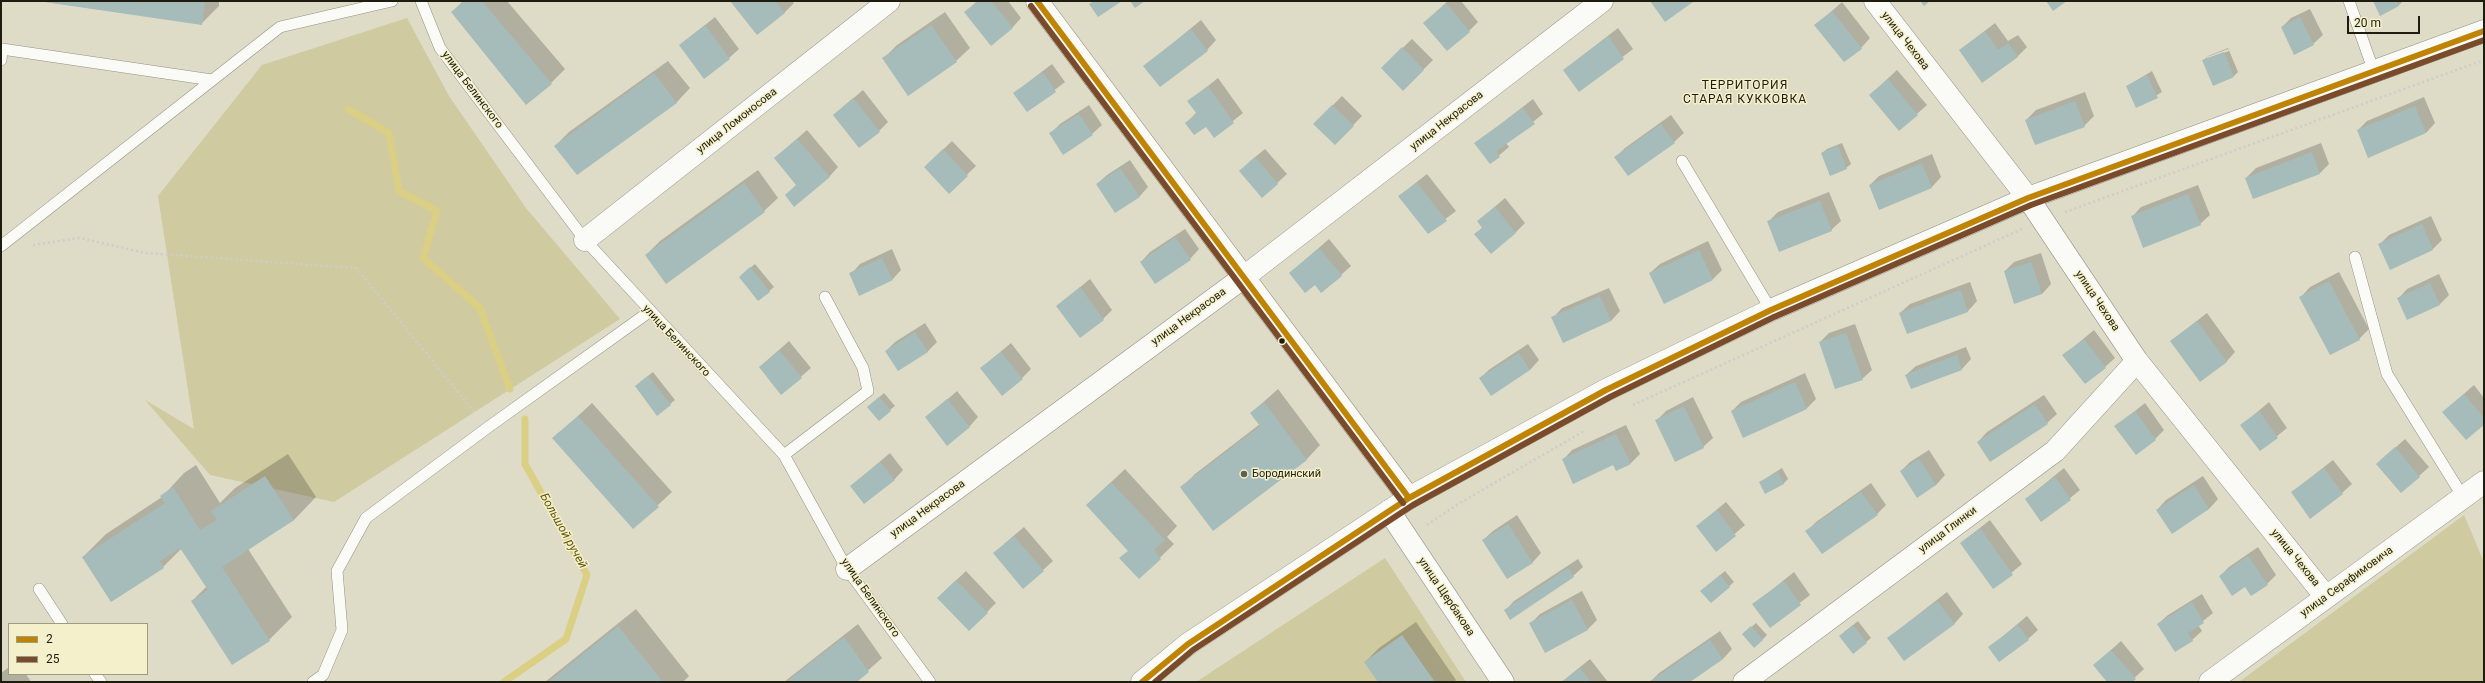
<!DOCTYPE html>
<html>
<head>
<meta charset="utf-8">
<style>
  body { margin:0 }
  #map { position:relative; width:2485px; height:683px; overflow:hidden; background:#dedbc7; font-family:Roboto,sans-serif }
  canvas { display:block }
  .frame { position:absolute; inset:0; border:2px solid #1d1c0e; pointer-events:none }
  .legend { position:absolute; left:8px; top:623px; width:140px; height:52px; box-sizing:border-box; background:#f4f0cb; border:1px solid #9e9b7f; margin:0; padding:5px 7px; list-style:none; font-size:12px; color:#1d1c0e }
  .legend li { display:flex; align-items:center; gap:8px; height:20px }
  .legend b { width:20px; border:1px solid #9e9b7f }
  .scale { position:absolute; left:2347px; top:16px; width:73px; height:18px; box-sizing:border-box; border:2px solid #1d1c0e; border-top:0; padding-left:5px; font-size:12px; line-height:14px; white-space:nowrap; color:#1d1c0e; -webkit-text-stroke:3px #f4f0cb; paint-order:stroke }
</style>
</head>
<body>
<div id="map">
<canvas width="2485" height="683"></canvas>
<div class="frame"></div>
<ul class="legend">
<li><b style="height:5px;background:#c08404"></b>2</li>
<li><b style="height:5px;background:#7a4b2a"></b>25</li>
</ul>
<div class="scale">20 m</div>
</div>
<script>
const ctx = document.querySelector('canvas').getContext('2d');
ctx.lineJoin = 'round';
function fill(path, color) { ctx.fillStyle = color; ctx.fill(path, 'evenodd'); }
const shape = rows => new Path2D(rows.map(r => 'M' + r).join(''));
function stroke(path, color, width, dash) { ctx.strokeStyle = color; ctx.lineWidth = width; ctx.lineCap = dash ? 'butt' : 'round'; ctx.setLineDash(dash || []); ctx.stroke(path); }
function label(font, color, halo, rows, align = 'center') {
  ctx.font = font + ' Roboto,sans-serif'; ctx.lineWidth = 3; ctx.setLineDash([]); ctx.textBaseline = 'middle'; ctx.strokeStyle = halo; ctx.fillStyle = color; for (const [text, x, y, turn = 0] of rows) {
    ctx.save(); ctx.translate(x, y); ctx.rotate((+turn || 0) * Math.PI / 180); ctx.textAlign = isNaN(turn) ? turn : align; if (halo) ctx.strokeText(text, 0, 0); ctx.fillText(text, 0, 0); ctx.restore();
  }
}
const green = shape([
  [407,18,449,96,526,208,620,319,334,502,210,475,145,400,194,429,158,196,262,65],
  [2464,515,2484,562,2484,682,2239,682],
  [1385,558,1466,682,1196,682]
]);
const shadow = shape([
  [39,1,219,1,219,6,201,24],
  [463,1,507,1,565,69,551,83,452,12],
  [733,1,792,1,794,3,784,13],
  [977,1,1008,1,1021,18,1012,28,966,12],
  [1448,1,1461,1,1478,22,1469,31,1424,23],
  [2374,1,2403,1,2398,6],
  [1842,2,1870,38,1861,48,1816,25],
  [2310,9,2323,35,2313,44,2282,27,2291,18],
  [945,12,970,48,956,61,884,58,897,45],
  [715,17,739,49,729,58,680,45],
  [1201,20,1216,40,1207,50,1145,66],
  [1995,23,2008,41,2018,35,2027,47,2017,57,1960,50],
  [1618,28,1633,49,1579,90,1564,70],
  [1412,39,1433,60,1403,90,1382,68],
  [2228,48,2238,72,2234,76,2203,61,2208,56],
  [2228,49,2229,51,2207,59,2207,57],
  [668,61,690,88,677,102,577,174,555,146,569,132],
  [1052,64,1065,82,1027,111,1014,93],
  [1897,70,1927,105,1899,130,1870,95],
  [2152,71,2162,92,2137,107,2127,86],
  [1218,78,1243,113,1214,136,1206,125,1186,123,1197,112,1189,101],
  [863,90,888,122,879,131,834,115],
  [2085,92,2094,116,2084,126,2026,120,2036,110],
  [1342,96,1362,116,1335,144,1314,124],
  [2424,97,2435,123,2426,133,2358,130,2367,121],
  [1533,99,1543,114,1506,143,1509,147,1490,163,1476,143],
  [1089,105,1102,125,1092,134,1051,133,1060,124],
  [1671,115,1684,133,1674,142,1616,157,1625,148],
  [807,130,838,167,829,177,797,185,775,158],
  [952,141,976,166,949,192,925,167],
  [1842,143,1851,164,1846,168,1822,153,1827,149],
  [2321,143,2329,164,2320,173,2246,178,2256,168],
  [1265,149,1287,174,1262,197,1249,162],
  [1932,154,1941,177,1932,187,1879,208,1870,185,1879,176],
  [1130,160,1148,187,1139,197,1097,184,1107,175],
  [758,170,778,198,764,211,646,255,660,241],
  [1427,174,1456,211,1428,232,1399,196],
  [2198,185,2210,215,2200,224,2132,217,2141,207],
  [1829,192,1841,221,1831,230,1768,222,1778,212],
  [1505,198,1525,223,1515,233,1476,234,1483,227,1478,221],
  [2431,216,2442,240,2433,249,2380,244,2389,235],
  [1185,229,1199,249,1190,259,1141,262,1150,252],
  [1329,239,1351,266,1322,292,1315,284,1290,273],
  [1708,241,1722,270,1713,279,1650,273,1660,264],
  [892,249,901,270,892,280,851,274,860,264],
  [2041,253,2051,284,2042,294,2005,271,2014,262],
  [755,264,774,287,759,300,745,272],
  [2339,272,2369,329,2359,339,2331,354,2301,297,2310,287],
  [2439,274,2449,295,2439,305,2398,299,2407,289],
  [1090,279,1112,310,1103,319,1057,306],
  [1970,282,1977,301,1968,311,1908,333,1900,313,1910,304],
  [1609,288,1620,311,1611,321,1553,318,1562,308],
  [2207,313,2235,352,2226,362,2171,341],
  [925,323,937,342,927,352,886,351,895,342],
  [1855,324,1872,370,1862,379,1820,342,1829,333],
  [2094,330,2115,358,2105,367,2064,355],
  [789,341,811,368,782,393,760,367],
  [1011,343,1031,369,1022,378,981,368],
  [1528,344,1539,360,1530,370,1480,378,1490,369],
  [1966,347,1971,359,1962,369,1906,375,1916,366],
  [653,372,675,400,658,414,640,382],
  [1805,373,1816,399,1807,408,1743,437,1732,411,1741,402],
  [2474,385,2484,398,2484,423,2443,412],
  [1278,389,1320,445,1307,459,1213,530,1181,488,1195,474,1260,424,1251,413],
  [957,391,978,417,969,427,926,418],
  [884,393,895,406,890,410,873,403],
  [2044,395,2057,414,2047,423,1978,442,1987,432],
  [1693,397,1713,438,1703,447,1657,420,1666,411],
  [2269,402,2287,428,2260,450,2242,425],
  [592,403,672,492,633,528,554,438],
  [2145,403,2164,430,2155,439,2116,426],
  [1626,425,1640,454,1630,464,1563,460,1572,450],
  [2405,439,2429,467,2401,492,2377,464],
  [1929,450,1945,475,1936,485,1917,496,1901,471,1910,462],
  [890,453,903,470,894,480,851,486],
  [288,454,316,497,294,520,248,549,292,617,269,640,192,601,207,586,182,548,163,567,83,557,106,534,162,497,184,473,196,465,220,503,235,488],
  [2333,460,2352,484,2342,493,2292,492],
  [1782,468,1788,479,1783,484,1760,482],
  [2064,468,2080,490,2042,521,2026,499],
  [1125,469,1177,526,1167,537,1174,544,1139,578,1129,551,1087,505],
  [2203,476,2218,499,2209,509,2157,510,2166,500],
  [1871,483,1886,505,1877,514,1807,531,1816,522],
  [1726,502,1745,525,1716,550,1697,526],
  [1517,515,1541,553,1532,563,1483,540,1493,531],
  [1990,520,2022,564,1993,588,1961,543],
  [1024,527,1053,561,1043,570,1004,544],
  [2258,547,2276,575,2267,584,2220,576,2229,567],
  [1578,559,1583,567,1573,576,1505,611,1514,601],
  [966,571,996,603,969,630,948,588],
  [1725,571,1734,582,1711,602,1706,587],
  [1794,572,1810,595,1770,626,1754,604],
  [1582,591,1597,620,1588,629,1546,652,1531,623,1540,614],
  [1947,592,1963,614,1954,624,1888,638],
  [2202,594,2213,613,2198,625,2202,631,2192,640,2158,624,2168,615],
  [636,609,689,676,683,682,545,682],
  [2027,616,2038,630,2028,639,1990,647],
  [1858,621,1871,638,1853,653,1844,632],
  [1416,622,1456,680,1454,682,1379,682,1365,662,1379,648],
  [1756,623,1767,635,1762,640,1748,630],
  [858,624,882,658,855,682,784,682],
  [1720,631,1732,649,1723,659,1689,682,1650,682,1659,673],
  [2121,641,2144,669,2130,682,2108,682,2094,665],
  [1590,659,1608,682,1561,682,1564,680],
  [9,667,9,674,26,674,31,682,1,682,1,673]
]);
const stream = shape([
  [348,109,389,133,399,191,437,211,423,258,480,308,510,389],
  [504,682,566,639,587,575,525,464,525,419]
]);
const building = shape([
  [38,1,205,1,202,25],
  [465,1,482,1,552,84,526,105,451,12],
  [730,1,775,1,785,13,757,35],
  [978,1,991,1,1013,28,991,46,964,12],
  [1094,1,1122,1,1098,17,1089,4],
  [1130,1,1145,1,1135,8],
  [1650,1,1692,1,1693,2,1665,22],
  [1920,1,1930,1,1924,6],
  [2046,1,2067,1,2053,11],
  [2373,1,2396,1,2399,6,2380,16],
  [1446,3,1470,32,1447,51,1423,23],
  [1832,11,1862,49,1844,62,1814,25],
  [2300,17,2314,45,2294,55,2281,27],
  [705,25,730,59,704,79,679,45],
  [931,25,957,62,908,96,882,58],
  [1191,29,1208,51,1160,87,1143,66],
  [1985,31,1998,50,2008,43,2018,57,1982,83,1959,50],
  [1608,36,1624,59,1579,92,1563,70],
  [1402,47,1424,70,1403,91,1381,68],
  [2224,52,2234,77,2213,86,2202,60],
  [1043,72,1056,92,1027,112,1013,93],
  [654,73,677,103,577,175,554,146],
  [2147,75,2158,98,2136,108,2126,86],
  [1888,79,1918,115,1899,131,1869,95],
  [1208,86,1234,123,1214,138,1206,127,1194,135,1185,123,1197,114,1187,101],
  [853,98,880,132,859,148,833,115],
  [2075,101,2085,127,2035,145,2025,120],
  [1332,105,1354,126,1335,145,1313,124],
  [2415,106,2426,133,2368,158,2357,130],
  [1523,108,1535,124,1496,151,1500,157,1490,164,1474,143],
  [1079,114,1093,135,1063,155,1049,133],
  [1661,124,1675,143,1628,176,1614,157],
  [797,139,830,177,794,207,785,195,796,185,774,158],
  [1838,146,1847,169,1830,176,1821,153],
  [943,149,968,176,949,194,924,167],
  [2312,152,2320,174,2253,199,2245,178],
  [1255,157,1278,184,1262,198,1239,171],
  [1922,163,1932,188,1879,210,1869,185],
  [1120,168,1140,197,1115,213,1096,184],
  [744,183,765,212,666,284,645,255],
  [1417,183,1447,221,1428,234,1398,196],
  [2188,194,2201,225,2143,248,2131,216],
  [1820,201,1832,231,1779,252,1767,221],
  [1495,207,1516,233,1491,254,1474,234,1482,228,1477,221],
  [2422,224,2433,250,2390,270,2378,244],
  [1175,237,1191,260,1155,284,1140,262],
  [1319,248,1342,276,1321,293,1315,285,1305,293,1289,273],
  [1699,250,1713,280,1664,304,1649,273],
  [882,258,893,280,859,296,849,273],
  [2031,262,2042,294,2014,304,2004,271],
  [750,267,770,292,758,301,739,277],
  [2329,281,2360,340,2330,355,2299,297],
  [2430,283,2440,305,2407,320,2397,298],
  [1080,287,1104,320,1080,338,1056,306],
  [1961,290,1968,312,1907,334,1899,313],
  [1600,296,1611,321,1563,343,1551,317],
  [2197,321,2227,362,2200,382,2170,341],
  [915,332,928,352,898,371,885,351],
  [1846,333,1863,380,1835,389,1819,342],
  [2084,339,2106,368,2085,384,2062,355],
  [779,350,802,378,781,395,759,367],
  [1001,352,1023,379,1002,396,980,368],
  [1519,353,1530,370,1491,396,1479,378],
  [1957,355,1962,370,1911,389,1905,375],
  [648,376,671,405,657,416,635,386],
  [1795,382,1807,409,1743,438,1731,411],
  [2464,394,2484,418,2484,425,2466,440,2442,412],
  [879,397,891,411,879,421,867,407],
  [947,399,970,427,947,446,925,417],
  [1264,402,1307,460,1213,531,1180,487,1260,426,1250,413],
  [2035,404,2048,424,1990,462,1977,442],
  [1684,406,1704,448,1675,462,1655,420],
  [2135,411,2156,440,2136,455,2114,426],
  [2259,411,2278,438,2260,451,2240,425],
  [578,416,659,507,633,529,552,438],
  [1616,434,1631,464,1616,471,1613,465,1573,484,1562,459],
  [2395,447,2420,477,2401,493,2376,464],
  [1919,459,1936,485,1917,498,1900,471],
  [880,462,895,480,864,504,850,486],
  [2324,468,2343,494,2310,519,2291,492],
  [1778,472,1784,484,1765,494,1759,482],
  [265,476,294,520,222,567,270,641,232,665,191,601,208,590,180,548,160,561,164,568,111,602,82,557,165,503,160,496,173,487,200,530,217,520,211,511],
  [2055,477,2071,500,2041,522,2025,499],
  [1111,482,1165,540,1154,550,1161,559,1139,579,1119,558,1128,551,1086,505],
  [2194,485,2209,509,2172,534,2156,510],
  [1861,492,1878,515,1822,554,1805,531],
  [1717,510,1736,536,1716,552,1696,526],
  [1508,524,1533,563,1507,579,1482,540],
  [1980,528,2013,575,1993,589,1960,543],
  [1014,536,1044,571,1023,589,993,553],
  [2248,556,2268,585,2251,596,2245,587,2232,596,2219,576],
  [1568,568,1574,577,1510,620,1504,610],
  [1720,575,1730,587,1711,603,1700,591],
  [956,580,988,613,969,631,937,598],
  [1784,581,1801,605,1770,628,1752,604],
  [1572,600,1588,630,1545,653,1529,623],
  [1937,601,1955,624,1904,661,1887,638],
  [2192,602,2204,623,2188,633,2193,641,2175,652,2157,624],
  [1853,625,1867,643,1853,654,1839,636],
  [2018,625,2029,640,1999,662,1988,647],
  [618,626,663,682,548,682],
  [1751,626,1763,640,1754,648,1742,634],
  [1402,635,1435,682,1378,682,1364,662],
  [844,637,869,672,857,682,786,682],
  [1710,640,1723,659,1690,682,1649,682],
  [2111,650,2136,679,2132,682,2107,682,2093,665],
  [1580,668,1591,682,1562,682]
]);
const path = shape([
  [2065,212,2484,60],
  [33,245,80,238,145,253,356,268,476,414],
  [1633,405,2022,229],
  [1427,525,1458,504,1586,430]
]);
const service = shape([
  [421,1,440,48,585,240,784,455,847,569,930,682],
  [2349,1,2374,72],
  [1,60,2,49,212,80],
  [1682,161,1771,310],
  [1,246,280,27,392,1],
  [2355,257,2387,374,2463,497],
  [784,455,868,391,863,368,825,297],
  [39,589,62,624],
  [95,674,101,682],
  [313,682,323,675,342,630,337,571,366,518,487,428,649,312]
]);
const minor = shape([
  [1875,1,2028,198,2137,361,2326,597],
  [585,240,889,1],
  [1389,511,1503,682],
  [847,569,1244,277,1602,1],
  [1744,682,2055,451,2137,361],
  [2210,682,2484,482]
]);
const tertiary = shape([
  [1037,1,1409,498]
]);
const secondary = shape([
  [1142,682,1188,644,1409,498,1606,390,1771,310,2028,198,2484,31]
]);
const bus1 = shape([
  [1037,1,1409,498],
  [1142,682,1188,644,1409,498,1606,390,1771,310,2028,198,2484,31]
]);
const bus2 = shape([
  [1031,6,1403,503],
  [1155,682,1193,650,1413,505,1610,397,1774,317,2031,205,2484,40]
]);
const markers = [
  [1282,341,3.5,"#1d1c0e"],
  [1244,474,4,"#615f4f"]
];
const streetNames = [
  ["улица Чехова",1905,41,52],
  ["улица Белинского",472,90,53],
  ["улица Ломоносова",737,121,-38],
  ["улица Некрасова",1447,121,-38],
  ["улица Чехова",2097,301,56],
  ["улица Некрасова",1189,317,-36],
  ["улица Белинского",676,341,47],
  ["улица Некрасова",928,509,-36],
  ["улица Глинки",1948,530,-37],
  ["улица Чехова",2295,558,51],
  ["улица Серафимовича",2347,582,-36],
  ["улица Щербакова",1446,597,56],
  ["улица Белинского",870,598,55]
];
const poiNames = [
  ["Бородинский",1252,474]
];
const neighbourhoodNames = [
  ["ТЕРРИТОРИЯ",1745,86],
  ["СТАРАЯ КУККОВКА",1745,100]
];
const waterNames = [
  ["Большой ручей",563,531,61]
];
fill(green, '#d0caa0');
fill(shadow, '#0003');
stroke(stream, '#dacf83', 7);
fill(building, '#a5bcba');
stroke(service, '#929081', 12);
stroke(minor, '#929081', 23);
stroke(tertiary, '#929081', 23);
stroke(secondary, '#929081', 23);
stroke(path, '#cecdc7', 2.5, [2, 3]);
stroke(service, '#fafaf7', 11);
stroke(minor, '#fafaf7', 22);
stroke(tertiary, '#fafaf7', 22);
stroke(secondary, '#fafaf7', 22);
stroke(bus1, '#c08404', 6);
stroke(bus2, '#7a4b2a', 6);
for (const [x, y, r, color] of markers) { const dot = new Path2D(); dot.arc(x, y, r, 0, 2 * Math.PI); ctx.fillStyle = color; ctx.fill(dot); stroke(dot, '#f4f0cb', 1.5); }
label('11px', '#1d1c0e', '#f4f0cb', streetNames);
label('11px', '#1d1c0e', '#f4f0cb', poiNames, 'left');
ctx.letterSpacing = '1px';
label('12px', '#1d1c0e', '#f4f0cb', neighbourhoodNames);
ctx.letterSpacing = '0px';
label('italic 12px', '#615708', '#f4f0cb', waterNames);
</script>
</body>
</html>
